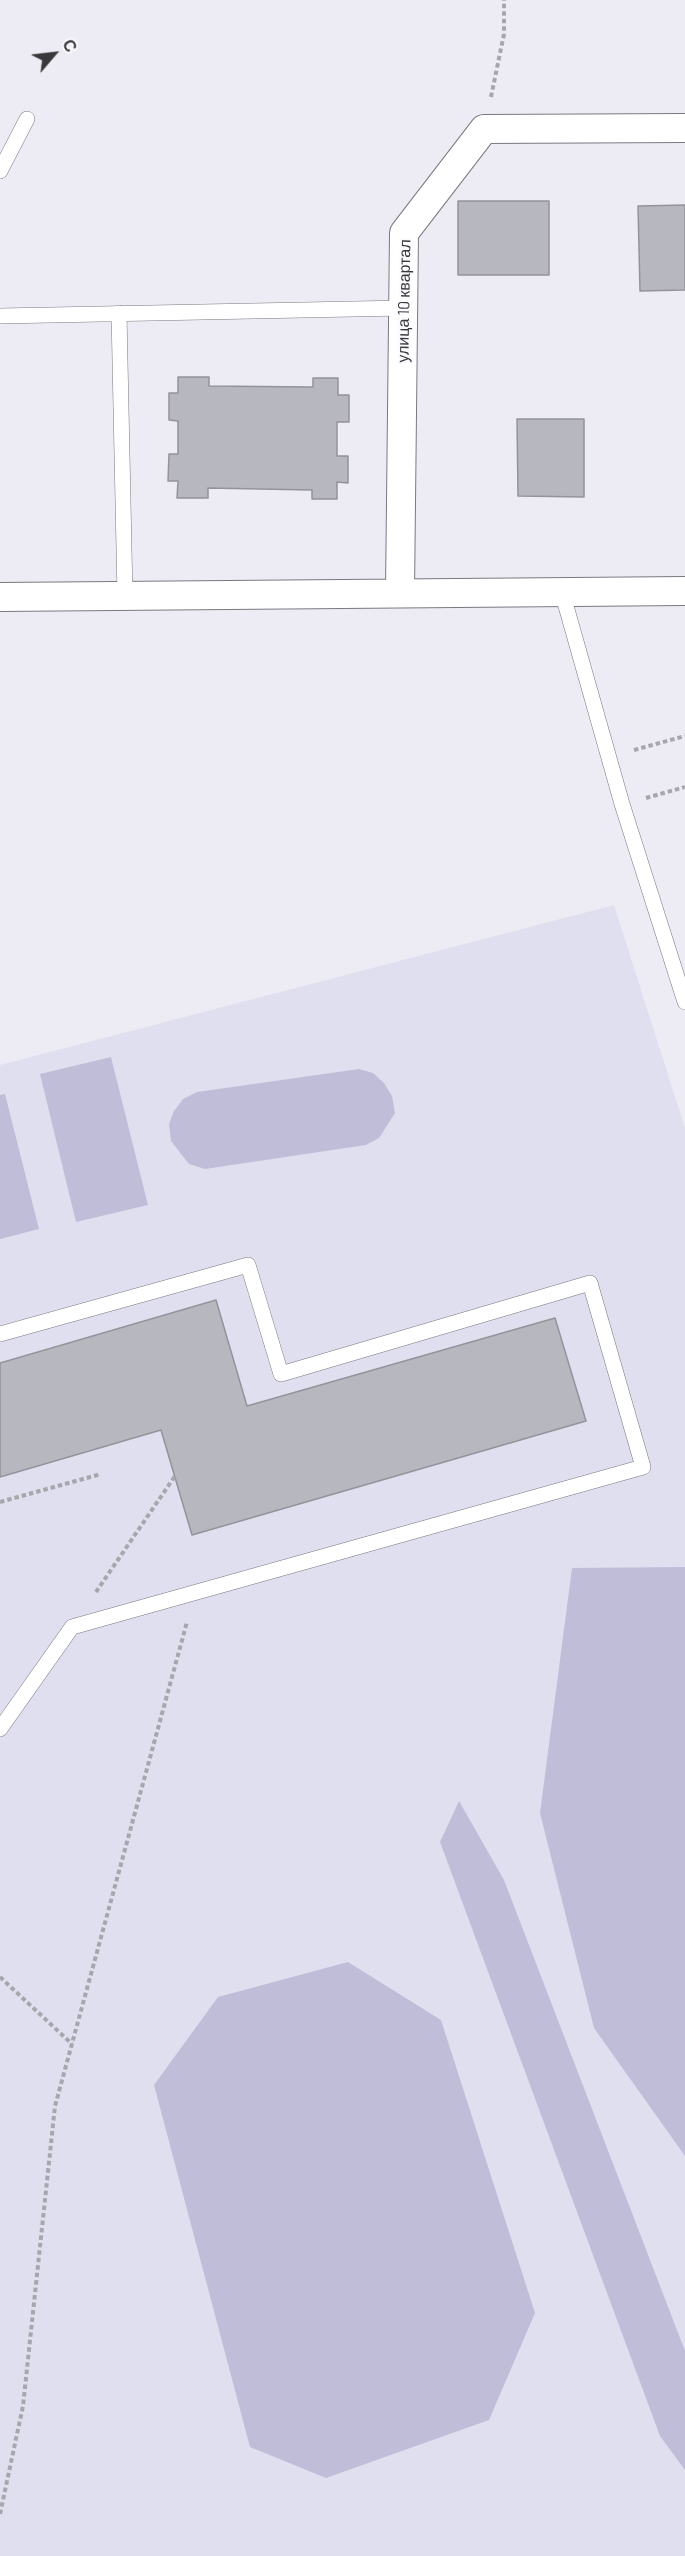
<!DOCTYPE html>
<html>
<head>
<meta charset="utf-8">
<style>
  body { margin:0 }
  #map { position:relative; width:685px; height:2556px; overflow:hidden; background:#edecf5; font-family:Barlow,sans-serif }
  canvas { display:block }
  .north { position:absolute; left:24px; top:24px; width:60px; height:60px; -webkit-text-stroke:4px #fbfafe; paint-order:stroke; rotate:62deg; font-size:16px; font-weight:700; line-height:24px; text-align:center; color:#39393c }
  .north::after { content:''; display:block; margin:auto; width:21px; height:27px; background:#39393c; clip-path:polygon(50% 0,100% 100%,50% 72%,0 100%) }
</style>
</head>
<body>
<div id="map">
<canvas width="685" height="2556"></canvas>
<div class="north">С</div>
</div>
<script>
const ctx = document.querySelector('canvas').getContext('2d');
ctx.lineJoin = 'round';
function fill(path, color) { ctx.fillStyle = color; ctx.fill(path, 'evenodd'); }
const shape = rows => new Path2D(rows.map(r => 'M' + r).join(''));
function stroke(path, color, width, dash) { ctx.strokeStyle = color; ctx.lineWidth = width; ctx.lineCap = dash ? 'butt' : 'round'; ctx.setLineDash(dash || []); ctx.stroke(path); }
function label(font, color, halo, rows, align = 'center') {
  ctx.font = font + ' Barlow,sans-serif'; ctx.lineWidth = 4.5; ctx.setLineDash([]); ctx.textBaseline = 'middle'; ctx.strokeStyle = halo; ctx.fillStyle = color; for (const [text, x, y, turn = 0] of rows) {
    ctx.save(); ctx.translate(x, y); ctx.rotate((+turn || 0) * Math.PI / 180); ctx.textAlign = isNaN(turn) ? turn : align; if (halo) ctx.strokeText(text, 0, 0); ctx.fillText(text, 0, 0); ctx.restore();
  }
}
const built = shape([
  [614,905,685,1128,685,2556,0,2556,0,1065]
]);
const green = shape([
  [111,1057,148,1205,76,1222,40,1074],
  [359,1069,373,1073,384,1083,392,1096,395,1113,379,1138,366,1145,205,1169,189,1164,171,1141,169,1124,174,1111,183,1099,197,1092],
  [5,1094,39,1229,0,1239,0,1095],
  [685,1567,685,2156,594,2028,540,1813,572,1568],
  [459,1801,504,1880,685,2351,685,2470,660,2436,440,1842],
  [348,1962,441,2020,535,2313,489,2420,326,2478,250,2447,154,2085,218,1997]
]);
const building = shape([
  [458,201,549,201,549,275,458,275,458,201],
  [685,205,685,290,640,291,638,206,685,205],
  [178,377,209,377,209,386,313,387,313,378,338,378,338,395,349,395,349,422,337,422,337,456,348,456,348,483,337,482,337,499,312,499,312,490,208,488,208,498,177,498,178,481,168,481,169,454,178,454,178,421,169,420,169,393,178,393,178,377],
  [517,419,584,419,584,497,518,496,517,419],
  [216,1300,247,1406,555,1318,586,1421,192,1535,161,1430,0,1477,0,1363,216,1300]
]);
const path = shape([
  [491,97,504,34,504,0],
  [634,750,685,736],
  [646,798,685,787],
  [0,1502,101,1474],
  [96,1592,175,1476],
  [0,1977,72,2044],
  [0,2514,23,2406,55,2106,187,1622]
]);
const lane = shape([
  [0,171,27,119],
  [119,313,125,596],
  [0,316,404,308],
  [562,592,622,804,685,1002],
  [0,1334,248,1265,281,1374,590,1283,643,1467,72,1627,0,1729]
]);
const street = shape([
  [400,592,404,233,484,129,685,128],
  [0,597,685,591]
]);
const streetNames = [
  ["улица 10 квартал",404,301,-89]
];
fill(built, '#e0dfef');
fill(green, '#c0bdd9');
fill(building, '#b7b7bf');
stroke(building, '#94939b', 1.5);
stroke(lane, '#7a7981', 16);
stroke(street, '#7a7981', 30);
stroke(path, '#a6a6ac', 4, [4.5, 3]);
stroke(lane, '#fff', 15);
stroke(street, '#fff', 28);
label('16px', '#39393c', '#fbfafe', streetNames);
</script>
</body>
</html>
